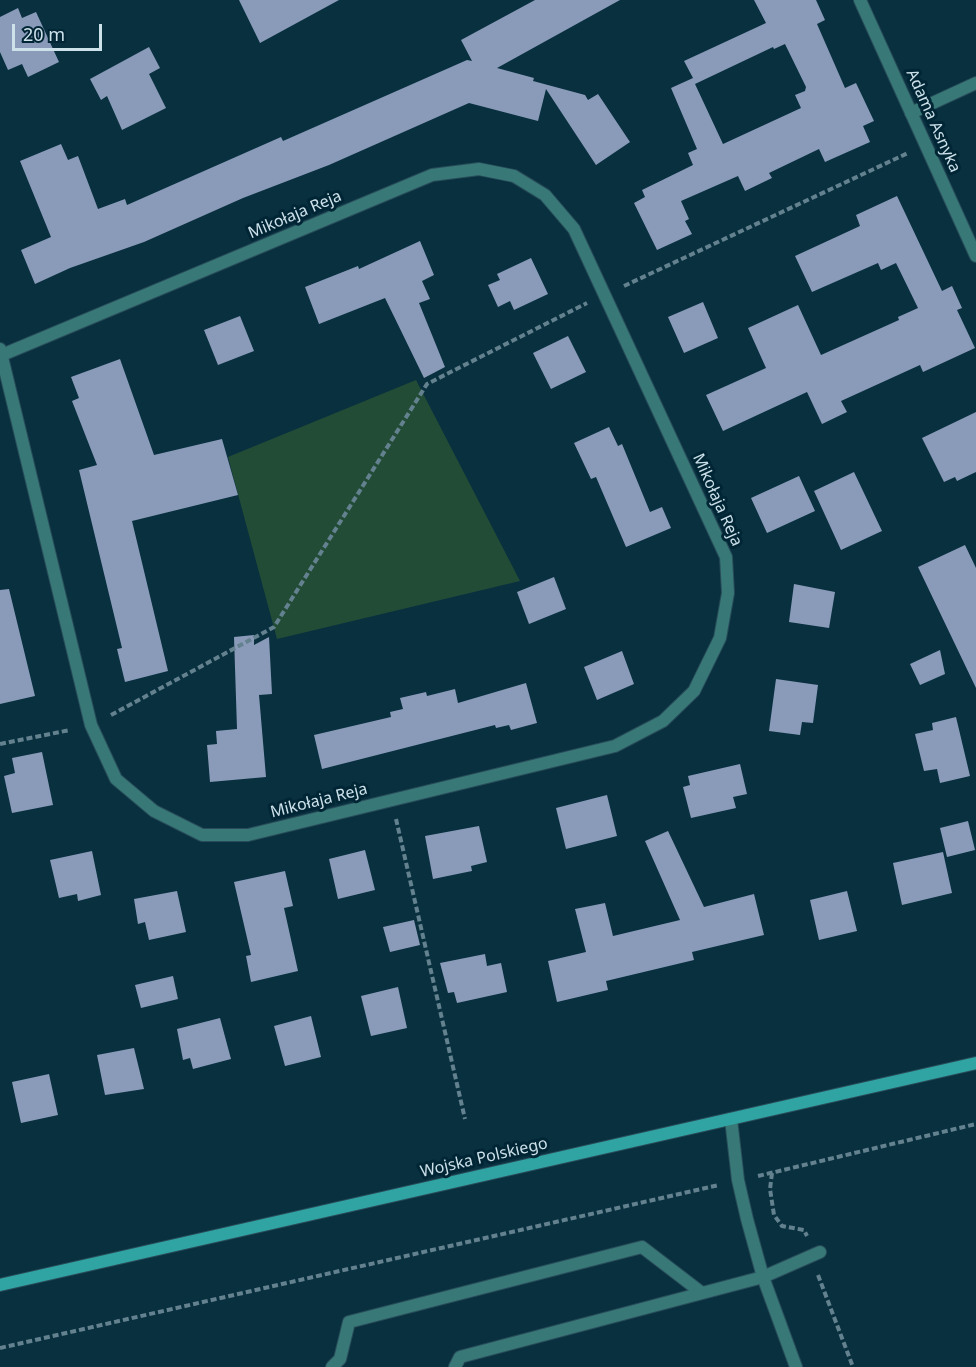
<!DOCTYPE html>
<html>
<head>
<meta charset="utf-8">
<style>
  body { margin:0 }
  #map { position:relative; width:976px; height:1367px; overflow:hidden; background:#09303f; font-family:"Noto Sans",sans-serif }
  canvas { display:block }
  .scale { position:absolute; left:12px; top:24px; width:90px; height:27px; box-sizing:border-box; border:3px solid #cde1ea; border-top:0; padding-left:8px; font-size:18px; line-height:21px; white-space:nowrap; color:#cde1ea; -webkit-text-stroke:4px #002635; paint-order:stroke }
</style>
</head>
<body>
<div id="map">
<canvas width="976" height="1367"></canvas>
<div class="scale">20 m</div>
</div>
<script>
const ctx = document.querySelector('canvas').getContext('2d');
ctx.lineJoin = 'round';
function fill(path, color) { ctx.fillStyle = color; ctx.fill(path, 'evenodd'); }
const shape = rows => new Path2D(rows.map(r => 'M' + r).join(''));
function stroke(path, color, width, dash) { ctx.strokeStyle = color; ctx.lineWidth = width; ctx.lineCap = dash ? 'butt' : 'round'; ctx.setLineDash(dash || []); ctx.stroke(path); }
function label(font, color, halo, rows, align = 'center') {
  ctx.font = font + ' "Noto Sans",sans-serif'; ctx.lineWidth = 6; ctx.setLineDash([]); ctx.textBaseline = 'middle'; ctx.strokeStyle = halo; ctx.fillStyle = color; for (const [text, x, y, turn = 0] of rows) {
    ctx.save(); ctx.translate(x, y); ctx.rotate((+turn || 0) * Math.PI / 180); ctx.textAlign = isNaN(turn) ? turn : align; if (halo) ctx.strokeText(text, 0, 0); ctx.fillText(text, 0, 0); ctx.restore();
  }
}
const green = shape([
  [416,380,520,581,277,639,228,457]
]);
const building = shape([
  [239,0,339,0,260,43],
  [535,0,620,0,497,68,534,78,533,81,585,95,588,100,598,94,630,142,596,165,546,89,538,121,469,103,329,165,243,198,144,242,70,268,35,284,21,250,51,237,20,161,61,144,68,160,78,156,98,209,125,199,127,205,281,137,283,141,467,60,472,61,461,40],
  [754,0,816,0,825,20,817,24,845,88,856,83,874,121,863,126,870,142,825,162,819,149,769,173,772,178,745,191,738,176,681,201,689,219,685,221,692,234,657,250,634,203,645,197,642,190,693,165,688,153,697,149,671,88,693,78,684,61,766,23],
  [785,44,806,87,805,91,795,95,801,108,723,144,695,84,773,47,774,49],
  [18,8,22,18,36,12,59,62,28,77,22,64,8,70,0,52,0,17],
  [149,47,160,68,149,74,166,108,122,130,107,96,101,100,90,79],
  [897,196,942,291,952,286,962,308,957,310,975,348,923,372,920,365,841,401,847,412,822,424,807,392,723,431,706,395,766,368,748,328,798,305,821,355,899,320,898,317,918,308,896,263,881,270,878,263,812,292,795,256,860,226,856,215],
  [420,241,434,275,422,281,430,299,419,303,445,367,424,378,385,298,319,324,305,287,358,266,359,269],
  [531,258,548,294,514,310,510,301,498,307,488,285,500,280,497,274],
  [703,302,718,338,684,353,668,317],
  [240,316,254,351,218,365,204,330],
  [568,336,586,372,551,389,533,353],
  [120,359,154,455,222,439,238,495,132,521,168,671,125,682,117,649,122,648,79,470,97,465,72,401,79,398,71,377],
  [976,412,976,472,957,481,955,477,944,482,922,438],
  [609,427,618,446,622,444,650,512,662,507,671,528,626,547,596,477,591,479,574,443],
  [854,472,882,531,841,550,814,491],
  [799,476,815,511,767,533,751,498],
  [965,545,976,568,976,688,918,567],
  [554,577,566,609,529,624,517,592],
  [794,584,835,592,829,628,789,622],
  [9,589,35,696,0,704,0,590],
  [254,635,254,645,269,637,272,694,259,695,266,777,210,782,207,745,217,744,216,731,237,729,234,637],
  [940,650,945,674,920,685,910,664],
  [622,651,634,684,597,700,584,667],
  [776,679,818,685,813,723,802,722,800,735,769,731],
  [526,683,537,723,511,730,509,725,496,728,495,725,322,769,314,735,391,717,390,712,403,709,400,698,426,692,427,696,455,689,458,703],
  [956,717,970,776,940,783,937,769,924,771,915,734,933,730,932,723],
  [42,752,53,805,12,813,4,776,15,773,12,758],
  [740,764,747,794,733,797,736,808,691,818,683,787,690,785,688,776],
  [607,795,617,836,566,849,556,808],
  [968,821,975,850,947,857,940,828],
  [479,826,487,862,471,866,472,871,433,879,425,836],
  [668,831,704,907,754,894,764,935,692,952,694,960,606,981,608,990,557,1002,548,961,586,952,575,909,605,903,613,936,680,920,645,841],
  [365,850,375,890,338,899,329,859],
  [92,851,101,895,78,901,77,894,59,898,50,860],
  [943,852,952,893,902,905,893,863],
  [285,871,293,906,284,908,298,971,251,982,246,956,251,955,234,882],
  [177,891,186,932,149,940,145,922,138,924,134,899],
  [847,891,857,931,819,940,810,900],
  [414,920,420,945,390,952,383,927],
  [485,954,487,966,501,963,507,992,457,1003,454,992,448,993,440,963],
  [173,976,178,999,141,1008,135,985],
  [398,987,407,1028,371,1036,361,996],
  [311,1016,321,1057,285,1066,274,1026],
  [220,1018,231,1059,193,1069,190,1058,183,1060,177,1029],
  [134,1048,144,1089,105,1095,97,1055],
  [49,1074,58,1115,21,1123,12,1082]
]);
const path = shape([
  [624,286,908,153],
  [111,715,274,627,427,384,587,303],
  [0,744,70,730],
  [396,819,465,1119],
  [772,1173,770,1189,774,1215,782,1226,804,1230,807,1236],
  [758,1176,976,1124],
  [818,1275,853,1367],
  [0,1348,719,1185]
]);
const service = shape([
  [911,113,976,83],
  [332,1367,340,1359,349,1322,642,1247,702,1293],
  [455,1367,460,1357,763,1277,820,1252]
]);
const minor = shape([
  [860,0,976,256],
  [0,349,91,725,116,779,154,811,202,835,248,835,615,746,663,721,694,691,720,638,728,593,726,557,574,229,545,195,514,176,479,169,432,175,2,355],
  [731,1119,738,1180,747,1219,763,1277,796,1367]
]);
const secondary = shape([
  [0,1285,976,1063]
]);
const streetNames = [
  ["Adama Asnyka",933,121,66],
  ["Mikołaja Reja",295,215,-23],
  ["Mikołaja Reja",717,500,66],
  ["Mikołaja Reja",319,801,-14],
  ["Wojska Polskiego",484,1158,-13]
];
fill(green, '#234c37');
fill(building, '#8a9bba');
stroke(service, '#284c5a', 14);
stroke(minor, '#284c5a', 14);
stroke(secondary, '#284c5a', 14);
stroke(path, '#63818e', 4, [6, 3]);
stroke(service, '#387877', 12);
stroke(minor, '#387877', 12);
stroke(secondary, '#30a4a2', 12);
label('16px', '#cde1ea', '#002635', streetNames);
</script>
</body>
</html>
